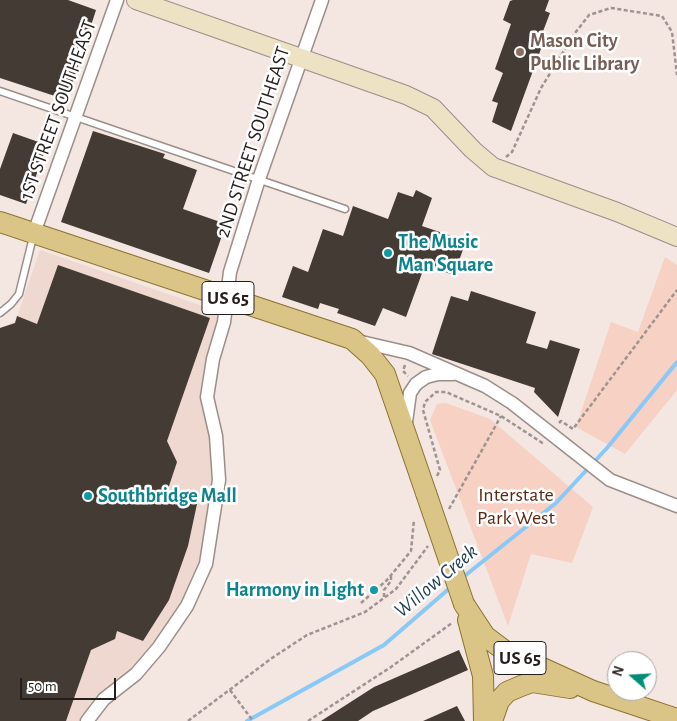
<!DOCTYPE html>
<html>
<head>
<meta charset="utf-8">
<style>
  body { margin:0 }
  #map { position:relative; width:677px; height:721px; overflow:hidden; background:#f4e6e1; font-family:"Alegreya Sans",sans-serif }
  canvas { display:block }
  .north { position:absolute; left:607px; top:651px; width:50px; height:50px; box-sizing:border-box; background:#fff; border:1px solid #a7a5a5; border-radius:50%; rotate:289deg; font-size:14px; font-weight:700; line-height:20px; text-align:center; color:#241f1d }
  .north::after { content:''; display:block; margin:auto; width:18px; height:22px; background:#018d76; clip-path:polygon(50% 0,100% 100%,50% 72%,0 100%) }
  .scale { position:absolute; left:20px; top:678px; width:96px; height:22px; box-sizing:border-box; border:2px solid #241f1d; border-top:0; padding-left:6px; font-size:15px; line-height:18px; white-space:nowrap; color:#241f1d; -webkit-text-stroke:4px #fff; paint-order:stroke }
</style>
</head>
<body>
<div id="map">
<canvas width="677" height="721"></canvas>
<div class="north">N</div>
<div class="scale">50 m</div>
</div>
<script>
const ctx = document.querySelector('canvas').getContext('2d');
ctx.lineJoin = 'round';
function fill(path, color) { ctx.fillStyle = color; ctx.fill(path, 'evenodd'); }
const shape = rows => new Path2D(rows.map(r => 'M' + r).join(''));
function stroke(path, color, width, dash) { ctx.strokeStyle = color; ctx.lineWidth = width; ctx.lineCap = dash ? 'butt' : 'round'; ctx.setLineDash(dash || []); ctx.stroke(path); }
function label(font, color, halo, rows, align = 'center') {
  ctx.font = font + ' "Alegreya Sans",sans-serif'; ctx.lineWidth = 5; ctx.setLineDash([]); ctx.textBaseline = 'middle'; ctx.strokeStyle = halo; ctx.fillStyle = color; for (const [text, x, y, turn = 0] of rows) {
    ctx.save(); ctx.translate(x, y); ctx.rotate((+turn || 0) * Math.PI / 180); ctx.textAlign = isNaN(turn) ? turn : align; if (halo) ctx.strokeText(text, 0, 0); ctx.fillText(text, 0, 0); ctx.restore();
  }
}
const built = shape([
  [40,250,220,312,207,397,216,436,214,520,187,606,87,721,0,721,0,328,15,322]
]);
const green = shape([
  [665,257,677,265,677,390,625,454,576,427,611,322,638,332],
  [446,403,490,419,593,507,572,563,531,554,508,626,430,420,437,404]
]);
const stream = shape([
  [462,578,556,503,607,448,677,362],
  [247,721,384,645,451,587]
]);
const building = shape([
  [0,0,68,0,96,10,67,100,0,78],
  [513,0,549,0,545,11,550,13,542,34,546,35,511,131,492,122,498,103,492,101,503,73,495,69,511,24,503,20,510,1],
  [93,131,165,154,163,158,197,170,183,209,226,224,209,273,61,222],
  [13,133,47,145,26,204,0,195,0,169],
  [416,190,432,198,422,226,466,241,454,275,425,265,406,317,383,308,375,326,337,313,339,309,320,303,318,309,282,297,293,266,308,272,323,229,343,236,353,206,388,219,398,192,413,197],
  [58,265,210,318,167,441,177,462,167,492,197,504,188,546,169,600,143,641,117,631,115,639,91,650,66,721,0,721,0,328,15,323,17,316,37,324],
  [471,291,536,312,526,343,547,349,550,340,580,349,558,417,534,392,535,388,432,354,451,296,468,301],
  [459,650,468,670,373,711,358,721,321,721,374,687],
  [457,706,465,721,423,721]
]);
const path = shape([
  [506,157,512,152,541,88,575,33,589,15,611,8,662,16,672,32,677,75],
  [405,365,403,371,408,376],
  [559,423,561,421,573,429,677,290],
  [437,476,440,470,423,410,425,402,436,392,446,392,501,416,544,444],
  [449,509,501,416],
  [384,597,384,590,391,581,391,576],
  [361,603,387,580,411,551,414,520],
  [230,690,253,721],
  [188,721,272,658,307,635,365,612,396,589,428,546],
  [308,721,391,667,452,623]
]);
const service = shape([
  [0,91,345,209],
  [0,313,11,304,19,294,33,237]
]);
const minor = shape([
  [34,233,117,0],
  [357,341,409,353,485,386,512,403,610,480,677,506],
  [406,422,410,393,416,384,426,377,438,374,453,374],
  [87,721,104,699,136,674,159,647,187,606,206,564,219,480,216,436,207,397,213,359,224,322,230,272,259,179,322,0]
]);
const secondary = shape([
  [136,0,406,95,433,108,473,150,493,167,617,212,677,237]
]);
const primary = shape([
  [0,222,352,339,370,355,385,374,426,493],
  [464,604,485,636,505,651,593,691,677,719],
  [468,620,483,676,484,721],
  [492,721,499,701,507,692,521,686,532,682,570,688]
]);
const primaryBridge = shape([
  [426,493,464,604]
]);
const markers = [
  [520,52,5,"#8d6e63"],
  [388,253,5,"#0f9aa8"],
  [88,496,5,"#0f9aa8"],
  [374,590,5,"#0f9aa8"]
];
const shields = [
  [228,298,52],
  [520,658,52]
];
const shieldNames = [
  ["US 65",228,298],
  ["US 65",520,658]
];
const educationNames = [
  ["Mason City",530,41],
  ["Public Library",530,64]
];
const streetNames = [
  ["1ST STREET SOUTHEAST",58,110,-70],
  ["2ND STREET SOUTHEAST",253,142,-72]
];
const cultureNames = [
  ["The Music",398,242],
  ["Man Square",398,265],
  ["Southbridge Mall",98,496],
  ["Harmony in Light",364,590,"right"]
];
const parkNames = [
  ["Interstate",516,495],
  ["Park West",516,518]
];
const waterNames = [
  ["Willow Creek",436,581,-40]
];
fill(built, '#eed8d0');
fill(green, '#f7d1c3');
stroke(stream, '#89c9f7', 4);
fill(building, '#443b35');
stroke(service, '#9b8e8a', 9);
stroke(minor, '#9b8e8a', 15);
stroke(secondary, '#9b8e8a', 20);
stroke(primary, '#8b722d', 22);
stroke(path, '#9e9390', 2.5, [4, 2.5]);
stroke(service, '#fff', 6);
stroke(minor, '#fff', 12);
stroke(secondary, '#ede2c3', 18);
stroke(primary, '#dbc586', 20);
stroke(primaryBridge, '#8b722d', 22, []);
stroke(primaryBridge, '#dbc586', 20);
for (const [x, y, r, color] of markers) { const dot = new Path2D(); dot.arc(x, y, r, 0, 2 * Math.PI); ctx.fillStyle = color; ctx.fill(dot); stroke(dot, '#fff', 2); }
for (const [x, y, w] of shields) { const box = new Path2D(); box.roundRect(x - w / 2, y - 16.5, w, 33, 4); ctx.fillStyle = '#fff'; ctx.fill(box); stroke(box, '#241f1d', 1); }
label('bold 19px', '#241f1d', null, shieldNames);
label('bold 20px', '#785e54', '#fff', educationNames, 'left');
label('20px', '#241f1d', '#fff', streetNames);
label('bold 20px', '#0d838f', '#fff', cultureNames, 'left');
label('20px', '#5e2711', '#fff', parkNames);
label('italic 21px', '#1a3d55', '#fff', waterNames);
</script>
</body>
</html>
